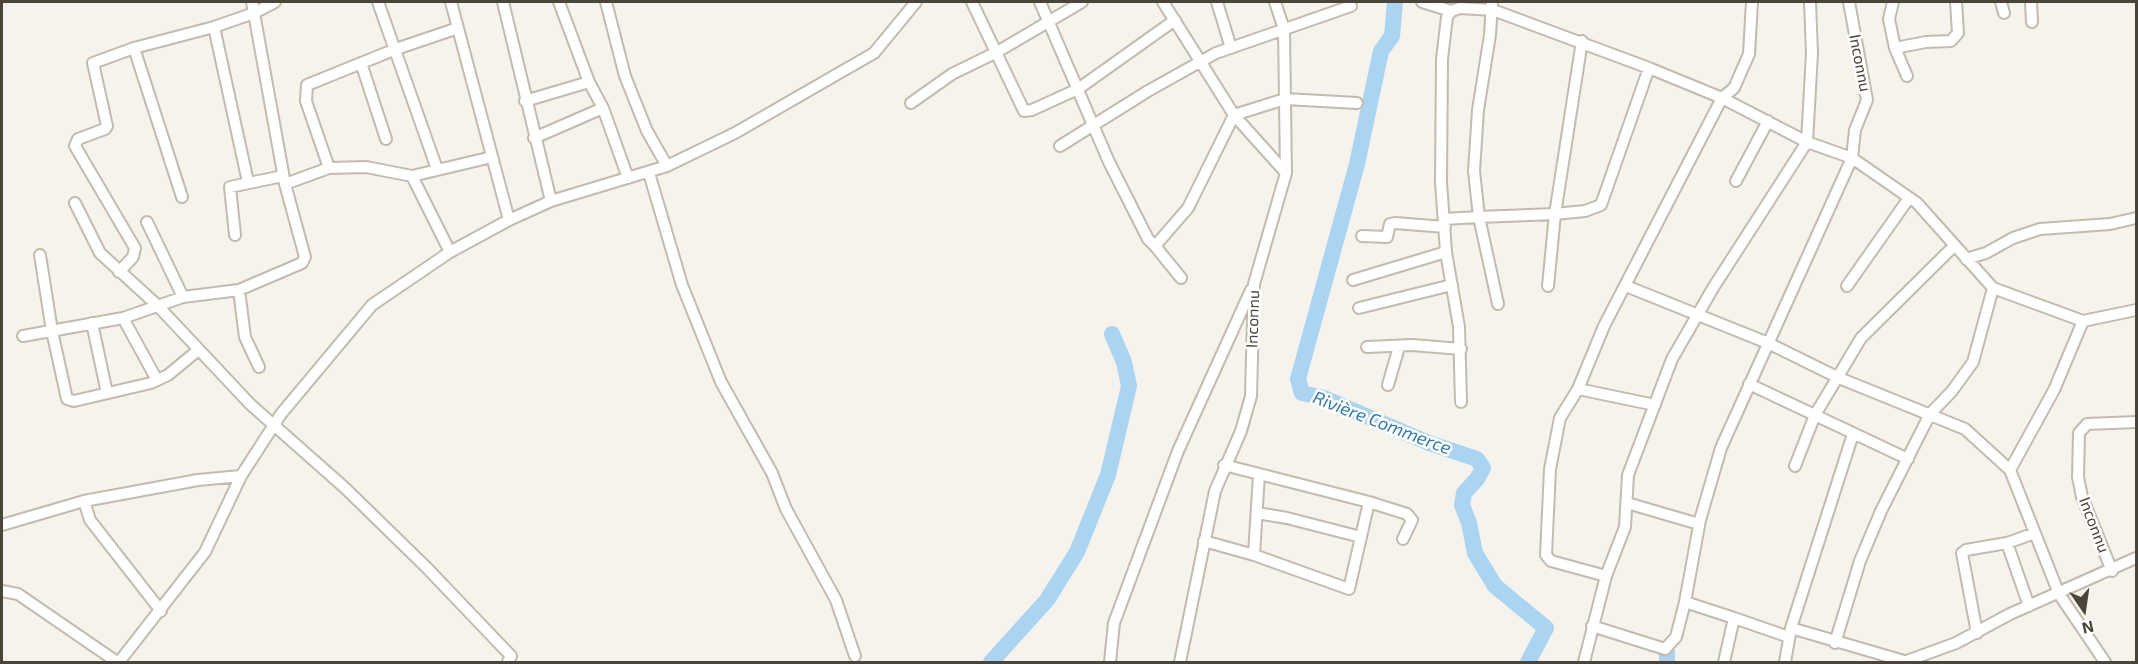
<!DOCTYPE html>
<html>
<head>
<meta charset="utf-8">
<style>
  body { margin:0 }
  #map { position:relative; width:2138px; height:664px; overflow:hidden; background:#f6f3ec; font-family:"Exo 2",sans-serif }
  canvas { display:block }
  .frame { position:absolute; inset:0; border:3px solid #4b4439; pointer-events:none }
  .north { position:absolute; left:2054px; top:580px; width:60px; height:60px; -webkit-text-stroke:4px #fff; paint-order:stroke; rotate:167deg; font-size:16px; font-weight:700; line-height:24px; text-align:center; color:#4b4439 }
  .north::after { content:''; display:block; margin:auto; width:21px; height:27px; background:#4b4439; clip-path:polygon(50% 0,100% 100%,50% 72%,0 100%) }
</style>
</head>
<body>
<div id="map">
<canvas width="2138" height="664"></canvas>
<div class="frame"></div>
<div class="north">N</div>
</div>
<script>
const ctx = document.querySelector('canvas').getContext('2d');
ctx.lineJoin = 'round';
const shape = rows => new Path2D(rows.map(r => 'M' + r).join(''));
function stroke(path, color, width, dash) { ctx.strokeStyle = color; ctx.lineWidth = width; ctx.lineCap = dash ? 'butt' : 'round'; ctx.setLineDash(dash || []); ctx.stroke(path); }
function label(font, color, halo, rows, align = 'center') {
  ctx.font = font + ' "Exo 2",sans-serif'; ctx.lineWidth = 5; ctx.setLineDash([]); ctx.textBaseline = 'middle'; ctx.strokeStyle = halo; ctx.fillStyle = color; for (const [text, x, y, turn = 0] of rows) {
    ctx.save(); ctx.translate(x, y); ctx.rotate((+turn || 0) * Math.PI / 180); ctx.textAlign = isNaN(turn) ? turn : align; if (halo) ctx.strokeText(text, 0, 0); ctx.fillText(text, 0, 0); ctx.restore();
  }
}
const river = shape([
  [1395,2,1392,36,1381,51,1357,164,1298,379,1302,393,1324,398,1429,443,1477,459,1483,468,1477,479,1464,493,1462,505,1469,523,1475,553,1495,586,1546,628,1528,662],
  [991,662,1047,600,1077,552,1108,475,1129,386,1124,362,1112,334],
  [1667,662,1667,653]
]);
const minor = shape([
  [252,2,285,184,329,168,366,167,412,176,450,252],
  [378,2,437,169],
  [451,2,509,220],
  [503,2,551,201],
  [606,2,625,76,647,131,667,166],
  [972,2,1024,111,1032,110,1078,89,1175,20],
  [1040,2,1109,162,1148,239,1155,246,1188,208,1234,115,1285,99,1357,103],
  [1163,2,1234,115,1286,173],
  [1217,2,1231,48],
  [1422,2,1451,11],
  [1492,2,1490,35,1478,110,1474,171,1479,217,1555,214,1548,286],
  [1893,2,1889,19,1895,48,1907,76],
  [2001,2,2004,13],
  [2031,2,2032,22],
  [214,27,248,182],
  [1582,41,1555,214,1585,211,1601,205,1649,68,1722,98,1807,142,1852,158,1917,203,1993,288,2083,321,2054,390,2010,470],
  [134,48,182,197],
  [1895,48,1926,42,1951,41,1958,33,1956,2],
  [361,63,386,139],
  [589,82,603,108],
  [525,101,589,82,559,2],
  [911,103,952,74,997,52,1082,2],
  [534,138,603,108,628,178],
  [1060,146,1148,91,1216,53,1351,6,1350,2],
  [329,168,306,101,307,85,396,49,458,28],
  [649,173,682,285,721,382,772,473,786,509,836,600,855,656],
  [412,176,492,157],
  [1736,181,1768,121],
  [75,203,100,253,157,305,250,404,345,488,427,568,511,656,508,662],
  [1444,219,1479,217,1498,304],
  [147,222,183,297],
  [235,235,230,187,283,176],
  [1362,236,1387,237,1390,224,1395,223,1445,227],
  [1155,246,1181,278],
  [40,255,52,331,67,399,74,401,151,383,168,375,197,351],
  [1966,259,1986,253,2013,238,2040,229,2110,224,2136,218],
  [119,272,133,257,135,248,75,146,78,139,105,129,107,126,93,63,134,48,214,27,254,13,275,2],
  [1353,280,1446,252],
  [1626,286,1768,343,1839,378,1965,429,2010,470,2059,594,2105,662],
  [1847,286,1909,198],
  [239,290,245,337,259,367],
  [1359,308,1452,285],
  [123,318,157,380],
  [2083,321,2136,310],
  [92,323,107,393],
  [23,336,123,318,183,297,239,290,302,263,305,257,285,184],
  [1367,347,1412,345,1461,349],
  [1749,384,1908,459],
  [1388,385,1399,347],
  [1578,389,1655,405],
  [1461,402,1459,327,1446,252,1441,182,1442,59,1447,17,1451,11,1460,8,1493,10,1649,68],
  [1224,465,1369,502,1407,514,1412,520,1403,539],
  [1795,466,1815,415,1861,338,1954,246],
  [84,501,90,520,161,611],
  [1627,503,1699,524],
  [1257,513,1287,518,1361,537],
  [2,525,84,501,198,480,241,476],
  [1204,541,1254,555,1349,589,1369,502],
  [1254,555,1259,474],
  [2112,571,2082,497,2078,477,2079,433,2087,424,2136,422],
  [1606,576,1551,561,1546,555,1550,469,1560,418,1578,389,1604,326,1722,98,1734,88,1749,54,1752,2],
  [2,591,18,594,117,662],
  [1685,602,1734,618,1724,662],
  [2029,606,2007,543,2035,533],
  [1734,618,1789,637],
  [1592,626,1665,649,1676,637,1685,602,1700,520,1721,448,1852,158,1855,130,1867,100,1849,2],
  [1791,628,1904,661],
  [1977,633,1962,553,1966,550,2007,543],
  [1835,643,1860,561,1881,511,1930,414,1952,391,1973,362,1993,288],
  [119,662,205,552,241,476,281,414,372,305,450,252,509,220,551,201,667,166,735,133,874,53,916,2],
  [1110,662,1114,623,1178,451,1251,290],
  [1180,662,1215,491,1241,431,1251,396,1254,284,1286,173,1284,29,1275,2],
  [1584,662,1606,576,1625,527,1628,475,1672,359,1713,288,1807,142,1812,53,1810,2],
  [1785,662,1791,628,1853,434],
  [1904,662,1956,643,2010,614,2136,558]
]);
const streetNames = [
  ["Inconnu",1860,63,79],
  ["Inconnu",1253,319,-88],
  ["Inconnu",2094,525,69]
];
const waterNames = [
  ["Rivière Commerce",1382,423,21]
];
stroke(river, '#a9d4f2', 16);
stroke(minor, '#c2bbae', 14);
stroke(minor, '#fff', 10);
label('16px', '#4b4439', '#fff', streetNames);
label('italic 18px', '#2e7ab2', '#fff', waterNames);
</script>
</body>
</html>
